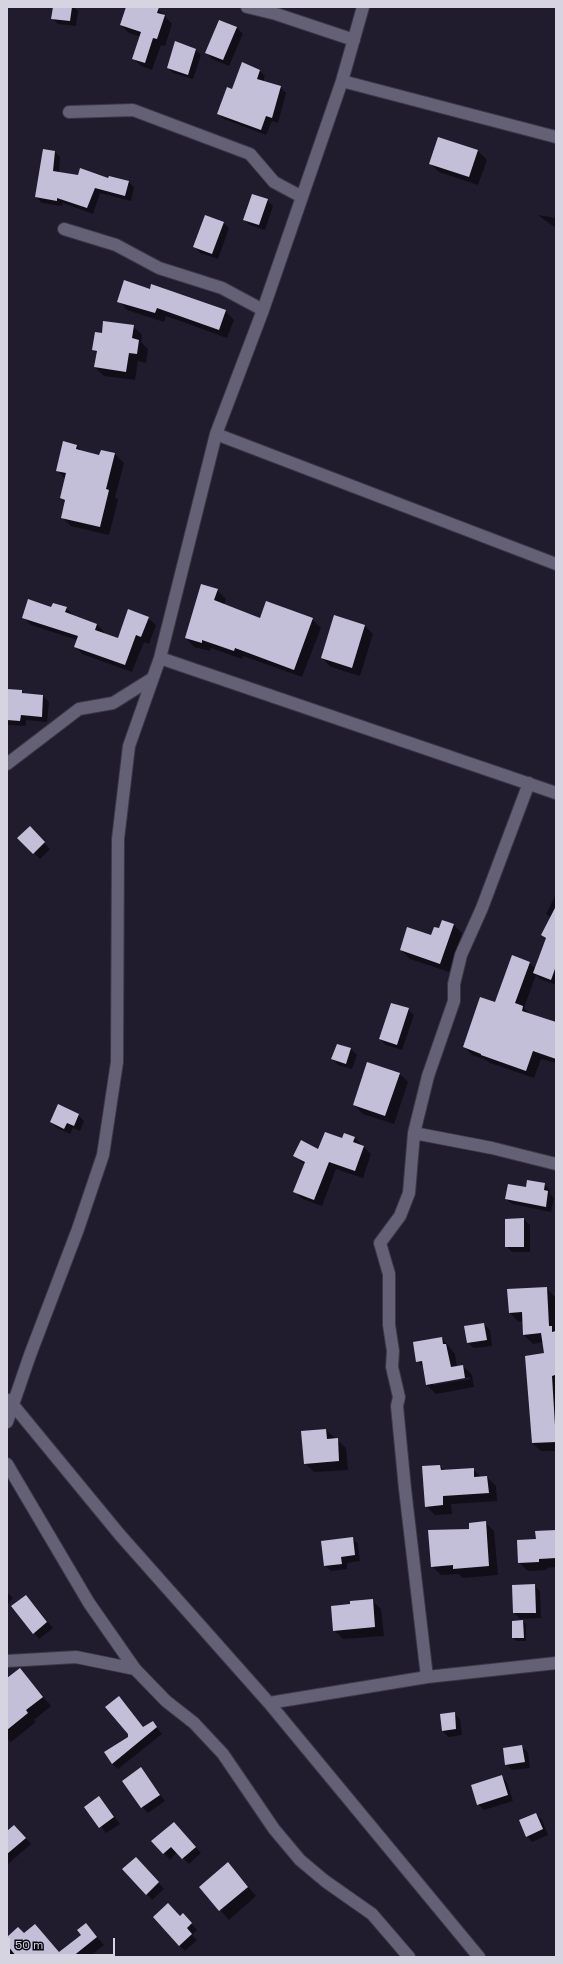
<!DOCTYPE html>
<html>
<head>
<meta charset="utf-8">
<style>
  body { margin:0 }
  #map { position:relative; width:563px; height:1964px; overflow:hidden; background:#201c2e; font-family:"Space Grotesk",sans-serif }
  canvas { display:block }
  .frame { position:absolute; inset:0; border:8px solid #d6d4e0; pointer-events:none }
  .scale { position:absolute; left:8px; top:1938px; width:107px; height:18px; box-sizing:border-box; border:2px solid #d6d4e0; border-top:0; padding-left:5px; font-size:12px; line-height:14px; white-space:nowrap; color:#d6d4e0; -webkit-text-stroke:3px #0a0810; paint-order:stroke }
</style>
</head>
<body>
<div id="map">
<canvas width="563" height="1964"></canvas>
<div class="frame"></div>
<div class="scale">50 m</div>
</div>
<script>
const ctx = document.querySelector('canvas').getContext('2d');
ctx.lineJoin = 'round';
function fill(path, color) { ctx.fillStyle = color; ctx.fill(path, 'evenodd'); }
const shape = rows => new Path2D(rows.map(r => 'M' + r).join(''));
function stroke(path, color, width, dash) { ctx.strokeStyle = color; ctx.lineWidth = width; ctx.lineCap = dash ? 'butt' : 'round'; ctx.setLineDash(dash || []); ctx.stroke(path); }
const shadow = shape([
  [54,7,74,7,78,11,76,26,58,24,52,18],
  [127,7,152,7,158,9,172,24,165,46,161,45,152,70,141,66,133,58,141,37,129,33,121,25],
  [220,21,237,28,243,34,229,66,212,59,207,53],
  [176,42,196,50,201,55,193,79,173,73,168,68],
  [260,71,265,76,263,82,280,87,286,93,278,123,272,121,266,135,224,119,218,114,232,90],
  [438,138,478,151,487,160,478,185,439,172,430,163],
  [55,152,60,157,59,173,129,182,134,187,131,201,100,193,93,214,63,203,62,206,42,203,36,197],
  [267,200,273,206,265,230,250,225,244,220],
  [538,215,556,218,556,228,543,219],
  [223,222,229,228,218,259,200,253,195,247],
  [150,290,225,311,234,320,227,338,166,316,164,322,127,310,119,301],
  [133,326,142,335,141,342,148,349,146,363,138,361,135,380,104,376,95,367,97,354,93,350,102,334],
  [77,446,82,451,100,456,101,451,115,454,124,463,115,497,118,500,109,535,71,526,62,517,65,503,61,498,65,479,57,470],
  [217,590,226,599,224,605,261,619,312,619,321,628,302,677,243,656,242,659,211,648,210,651,194,647,186,638],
  [52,608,66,608,74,616,97,624,104,632,104,634,118,639,148,618,156,625,149,644,144,642,132,672,82,654,75,646,77,640,31,625,23,617],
  [364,625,373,634,360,676,331,667,322,658],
  [7,690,22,691,26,695,43,696,49,702,47,722,26,720,26,726,8,725],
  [30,828,50,849,40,859,19,838],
  [555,896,556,985,540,979,536,975,524,1008,531,1015,556,1026,556,1063,541,1059,534,1078,490,1063,486,1060,472,1055,464,1047,496,1003,529,963,536,969,546,940,542,935,551,918,546,914],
  [453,924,462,933,449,972,410,959,401,950],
  [408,1009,414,1015,402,1050,386,1045,380,1039],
  [337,1045,351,1049,357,1055,352,1069,338,1065,333,1059],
  [399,1073,408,1082,394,1124,363,1114,354,1105],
  [78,1115,84,1121,80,1131,73,1128,70,1134,57,1128,51,1122],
  [344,1134,355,1138,371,1154,363,1178,336,1169,322,1206,302,1199,294,1191,305,1165,294,1155,319,1151,343,1140],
  [544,1184,550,1190,550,1194,554,1198,551,1212,512,1204,506,1199,527,1188],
  [524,1219,530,1225,530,1252,512,1252,506,1246],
  [546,1288,555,1297,556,1309,556,1451,541,1451,532,1443,545,1353,544,1342,533,1344,524,1335,523,1321,519,1322,510,1313],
  [484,1324,490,1330,492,1346,474,1348,468,1343],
  [442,1338,455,1354,457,1367,463,1366,472,1375,474,1387,436,1394,427,1385,425,1368,417,1361],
  [470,1377,470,1379,433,1385,433,1383],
  [326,1430,346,1448,348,1470,314,1472,305,1463],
  [440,1466,445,1471,473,1469,482,1478,487,1477,496,1486,497,1501,451,1504,452,1514,435,1515,426,1506],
  [485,1522,494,1531,498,1575,463,1578,459,1574,441,1575,432,1566,470,1530],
  [556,1531,556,1567,547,1568,547,1570,528,1571,519,1563,537,1540],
  [352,1538,358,1544,360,1561,347,1563,347,1569,331,1571,325,1566],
  [534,1585,540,1591,541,1618,520,1619,514,1613],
  [7,1592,13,1598,7,1605],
  [372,1600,381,1609,384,1636,343,1639,334,1630,352,1605],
  [31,1602,53,1628,39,1639,34,1633],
  [523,1621,526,1624,526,1641,516,1641,513,1638],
  [20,1669,51,1706,34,1720,36,1722,11,1742,7,1738,7,1680],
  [454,1713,460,1719,462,1735,448,1737,443,1731],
  [153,1722,162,1734,118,1769,112,1764,144,1728],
  [522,1747,528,1752,530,1768,512,1770,506,1764],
  [141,1769,165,1801,148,1813,142,1807],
  [501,1776,507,1782,513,1801,484,1810,478,1804],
  [99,1797,120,1824,106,1833,86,1807],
  [536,1814,542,1820,548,1835,532,1842,527,1836],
  [179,1829,201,1853,189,1864,177,1852,170,1860,153,1841],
  [7,1832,20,1832,31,1844,8,1864],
  [142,1864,164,1889,152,1900,147,1894],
  [236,1873,256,1896,229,1920,200,1887],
  [180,1917,189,1921,197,1930,192,1935,197,1940,185,1951,179,1945],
  [86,1924,104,1945,89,1957,8,1957,11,1955,7,1951,7,1938,24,1934,35,1925,60,1953,82,1935]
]);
const building = shape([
  [53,7,72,7,70,21,51,19],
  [126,7,159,7,157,13,165,15,157,39,153,38,145,63,132,59,141,32,120,25],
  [219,20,237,27,223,60,205,53],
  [175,41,196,49,188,75,167,68],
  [242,62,260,70,257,79,281,86,272,118,266,116,261,130,217,114,227,87,232,89],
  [438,137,478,150,469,177,429,164],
  [43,149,55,151,53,171,78,175,80,168,108,178,109,176,129,181,125,196,95,188,87,208,57,198,57,201,35,197],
  [252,194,268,199,259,225,243,220],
  [205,215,224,222,212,254,193,247],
  [124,280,150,289,151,284,226,310,219,330,157,308,155,313,117,302],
  [103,321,134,325,132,338,139,340,137,354,129,353,126,372,94,367,97,351,92,350,95,332,102,333],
  [63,441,77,445,76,449,99,455,101,450,115,453,106,489,109,490,100,527,61,518,65,500,60,498,66,473,56,471],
  [201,584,218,589,214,600,260,618,266,601,313,618,294,670,235,648,234,651,202,640,202,643,185,638],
  [28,599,51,607,53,603,67,607,65,612,97,624,95,630,118,638,128,609,149,617,141,637,136,635,125,665,74,647,78,636,22,618],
  [334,615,365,625,352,668,321,658],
  [7,689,22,690,22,693,43,695,42,717,21,715,20,721,7,720],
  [30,826,45,842,33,854,17,838],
  [556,906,556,966,551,980,533,973,546,938,541,935],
  [442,920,454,924,440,964,400,950,407,927,431,935,434,927,439,928],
  [512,955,530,962,515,1003,523,1006,522,1011,556,1022,556,1059,533,1051,526,1071,481,1055,481,1054,463,1047,480,997,495,1002],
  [391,1003,409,1008,397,1045,379,1039],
  [337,1044,351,1048,346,1064,331,1059],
  [367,1062,400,1073,385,1116,353,1105],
  [58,1104,79,1114,74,1126,67,1123,64,1129,50,1122],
  [325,1132,342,1138,344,1133,355,1137,353,1142,364,1146,355,1171,329,1162,314,1200,293,1192,305,1162,293,1156,301,1140,318,1149],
  [527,1180,545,1183,544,1190,548,1191,546,1207,505,1199,508,1184,526,1187],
  [524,1218,524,1247,505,1247,505,1219],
  [547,1287,549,1326,552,1326,552,1332,556,1331,555,1375,552,1376,556,1442,532,1443,525,1356,544,1353,541,1333,523,1335,522,1312,509,1313,507,1289],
  [484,1323,487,1340,467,1343,464,1326],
  [442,1337,443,1344,446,1344,451,1367,463,1365,465,1378,426,1385,422,1361,416,1362,413,1342],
  [326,1429,327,1439,338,1438,339,1461,304,1464,301,1431],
  [440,1465,441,1470,474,1468,474,1477,487,1476,489,1493,443,1496,443,1505,425,1507,422,1466],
  [486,1521,489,1566,453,1569,453,1565,431,1567,428,1530,469,1529,469,1523],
  [556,1530,556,1558,539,1559,539,1562,518,1563,517,1540,536,1539,535,1531],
  [353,1537,355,1555,341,1557,342,1564,324,1566,321,1541],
  [535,1584,536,1613,513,1613,512,1585],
  [26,1595,47,1622,33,1634,11,1606],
  [373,1599,375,1627,333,1631,331,1606,350,1604,350,1601],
  [523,1620,524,1638,512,1638,512,1621],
  [20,1668,43,1697,26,1710,28,1713,7,1730,7,1678],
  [119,1696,143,1727,153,1721,157,1727,112,1764,104,1752,128,1737,128,1734,105,1707],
  [455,1712,456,1729,442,1731,440,1714],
  [522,1745,525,1762,505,1765,503,1748],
  [141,1767,160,1795,141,1808,122,1781],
  [502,1775,508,1795,477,1805,471,1785],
  [99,1796,114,1817,99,1828,84,1807],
  [536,1813,543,1829,526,1837,519,1820],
  [174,1822,196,1847,182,1859,171,1847,163,1854,151,1841],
  [14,1825,26,1838,7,1854,7,1831],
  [136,1857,159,1882,146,1895,122,1869],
  [228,1862,248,1887,219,1911,199,1887],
  [168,1903,180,1916,183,1913,192,1923,187,1928,192,1934,179,1946,153,1917],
  [86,1923,97,1937,72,1957,17,1957,7,1945,7,1937,18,1927,24,1933,35,1924,59,1952,81,1935,77,1930]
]);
const minor = shape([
  [247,7,276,14,354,40],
  [342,81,556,137],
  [69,112,133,110,250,154,274,182,302,197],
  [64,229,116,245,159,268,222,288,263,310],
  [216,434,556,564],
  [160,658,556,793],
  [7,764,79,709,113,703,153,678],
  [414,1133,492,1148,556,1164],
  [9,1400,120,1535,269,1703,479,1957],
  [7,1422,30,1355,78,1229,103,1155,117,1062,118,839,129,746,160,658,216,434,263,310,342,81,363,7],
  [7,1464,89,1603,135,1669,166,1701,194,1723,223,1754,274,1829,300,1860,325,1881,372,1914,409,1957],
  [7,1661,76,1657,135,1669],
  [427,1677,405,1489,397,1406,399,1397,392,1367,393,1351,389,1325,389,1274,380,1243,400,1216,409,1193,414,1133,428,1076,454,1001,454,984,461,955,482,908,529,783],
  [269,1703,427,1677,556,1663]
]);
fill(shadow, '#0007');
fill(building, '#c4bfd8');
stroke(minor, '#3b3746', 14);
stroke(minor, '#646076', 12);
</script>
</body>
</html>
